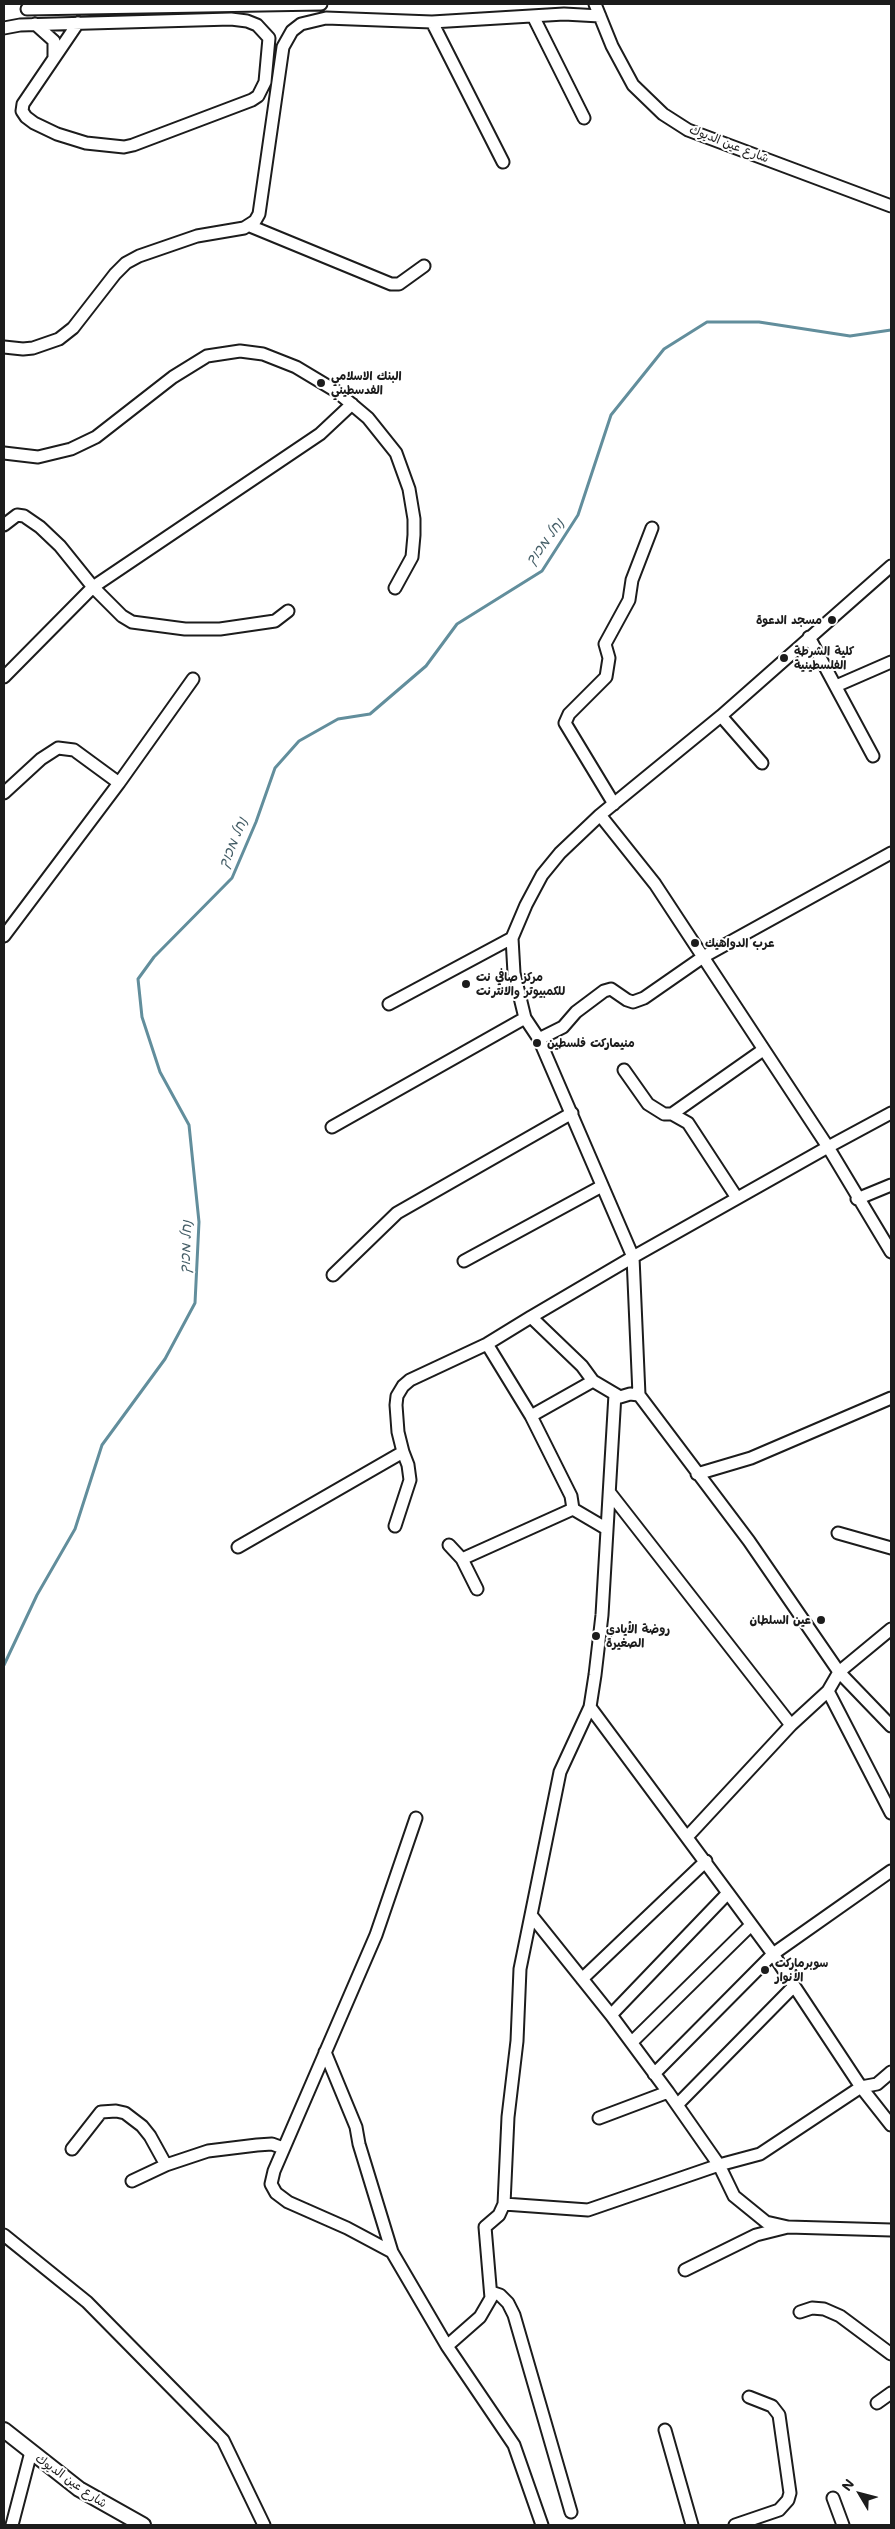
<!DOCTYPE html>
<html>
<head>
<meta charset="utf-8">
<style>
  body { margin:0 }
  #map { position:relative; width:895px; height:2529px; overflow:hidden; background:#fff; font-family:Mali,sans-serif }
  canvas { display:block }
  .frame { position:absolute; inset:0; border:5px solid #1c1c1c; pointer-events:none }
  .north { position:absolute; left:835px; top:2469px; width:50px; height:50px; -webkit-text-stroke:4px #fff; paint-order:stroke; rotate:307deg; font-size:14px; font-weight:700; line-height:20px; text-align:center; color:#1c1c1c }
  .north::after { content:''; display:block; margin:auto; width:18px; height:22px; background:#1c1c1c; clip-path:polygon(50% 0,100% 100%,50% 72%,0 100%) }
</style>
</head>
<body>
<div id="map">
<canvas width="895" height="2529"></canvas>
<div class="frame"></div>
<div class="north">N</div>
</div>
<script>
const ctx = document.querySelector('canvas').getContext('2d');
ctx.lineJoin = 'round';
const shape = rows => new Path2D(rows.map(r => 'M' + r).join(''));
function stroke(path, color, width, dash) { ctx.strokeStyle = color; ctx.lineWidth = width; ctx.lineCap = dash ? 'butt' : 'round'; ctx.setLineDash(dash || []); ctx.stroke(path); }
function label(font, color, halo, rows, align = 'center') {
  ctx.font = font + ' Mali,"Playpen Sans Arabic","Playpen Sans Hebrew",sans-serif'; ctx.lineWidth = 4; ctx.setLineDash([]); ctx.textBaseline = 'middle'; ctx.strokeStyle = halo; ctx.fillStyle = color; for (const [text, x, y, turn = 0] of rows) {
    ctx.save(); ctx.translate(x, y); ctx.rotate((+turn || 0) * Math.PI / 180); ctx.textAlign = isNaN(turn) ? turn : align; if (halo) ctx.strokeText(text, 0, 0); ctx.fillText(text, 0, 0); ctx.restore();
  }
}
const stream = shape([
  [4,1665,37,1595,75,1529,102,1445,165,1359,195,1303,199,1222,189,1125,160,1072,142,1017,138,979,154,957,232,878,256,822,275,768,299,741,338,719,370,714,426,666,457,624,542,571,578,515,611,415,664,349,707,322,759,322,850,336,891,330]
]);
const minor = shape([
  [595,4,612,46,633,85,663,114,688,130,891,206],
  [27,9,321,4],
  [534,18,584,118],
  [432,22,503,162],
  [35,24,54,41,54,57],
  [4,28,20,25,231,19,247,21,257,25,269,38,265,82,258,96,252,100,133,145,124,147,86,143,57,134,34,123,26,117,22,111,23,104,78,23],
  [250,226,391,284,399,284,424,266],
  [4,347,23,349,33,348,59,339,73,328,115,274,126,263,139,256,197,236,244,228,255,221,259,214,283,47,292,31,301,24,326,18,432,22,564,14,600,16],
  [4,453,38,457,71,449,96,437,173,377,207,356,240,351,263,354,296,367,336,391,368,418,396,453,409,489,414,519,414,535,412,557,395,588],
  [4,525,17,515,24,516,40,527,60,546,93,587,122,616,132,622,185,629,220,629,275,621,288,611],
  [809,637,873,756],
  [4,677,93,587,320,434,352,404],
  [836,686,891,662],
  [721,716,891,566],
  [762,763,721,716,600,815,560,853,542,875,526,905,512,938,514,973,525,1018,539,1039,633,1257,828,1147,891,1252],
  [4,793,41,759,58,748,74,750,119,783],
  [614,804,565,723,569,714,606,677,609,658,605,644,629,600,632,580,652,528],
  [600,815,655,884,703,957,891,853],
  [4,936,119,783,193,679],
  [389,1004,512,938],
  [539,1039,563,1027,576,1012,604,991,611,989,627,1000,633,1002,644,998,703,957,828,1147,891,1113],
  [624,1070,648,1104,664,1114,672,1114,688,1123,737,1198],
  [672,1114,763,1050],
  [332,1127,525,1018],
  [857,1199,891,1185],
  [464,1261,602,1186],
  [333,1275,397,1213,572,1113],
  [531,1317,633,1257,639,1395],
  [487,1344,531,1416,593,1381],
  [531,1416,571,1496,573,1509,607,1529],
  [697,1474,751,1458,891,1398],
  [610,1493,791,1725],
  [395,1526,410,1480,408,1465,403,1452],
  [838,1533,891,1548],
  [449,1545,462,1559,477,1589],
  [238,1547,403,1452,398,1432,396,1405,397,1396,403,1386,410,1380,487,1344,531,1317,582,1366,593,1381,615,1394],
  [462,1559,573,1509],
  [828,1691,891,1813],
  [590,1707,728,1893],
  [416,1818,376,1935,274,2171,271,2184,276,2193,288,2202,347,2228,392,2252,447,2346],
  [688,1836,791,1725,828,1691,839,1672,891,1726],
  [891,1871,773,1954,861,2087,891,2125],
  [531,1915,520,1969,517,2041,508,2117,504,2204,499,2215,485,2227,491,2298,480,2317,447,2346,514,2445,542,2525],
  [582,1979,706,1861],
  [611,2015,728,1893,773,1954,654,2074],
  [632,2042,751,1925],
  [325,2052,356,2127,359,2144,392,2252],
  [668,2092,611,2015,531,1915,560,1772,590,1707,595,1675,602,1615,615,1394,620,1397,630,1394,639,1395,749,1541,839,1672,891,1629],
  [678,2104,794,1986],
  [599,2118,668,2092,719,2165,734,2196,766,2222,788,2227],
  [72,2149,101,2112,116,2111,125,2113,142,2126,150,2136,166,2165],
  [132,2181,166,2165,208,2151,257,2145,272,2144,283,2148],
  [504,2204,588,2210,719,2165,760,2154,861,2087,877,2084,891,2072],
  [4,2235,87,2302,223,2440,264,2525],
  [685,2270,756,2235,788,2227,891,2230],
  [491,2292,500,2295,508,2303,514,2315,571,2512],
  [800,2312,812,2308,824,2309,840,2316,891,2354],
  [877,2403,891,2393],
  [665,2430,692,2525],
  [833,2498,843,2525],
  [12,2525,31,2452],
  [735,2525,779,2510,788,2500,790,2493,779,2415,772,2406,749,2397]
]);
const major = shape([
  [4,2430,79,2489,143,2525]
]);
const markers = [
  [321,383,5,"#1c1c1c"],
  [832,620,5,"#1c1c1c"],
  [784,658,5,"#1c1c1c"],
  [695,943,5,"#1c1c1c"],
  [466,984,5,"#1c1c1c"],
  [537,1043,5,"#1c1c1c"],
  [821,1620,5,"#1c1c1c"],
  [596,1636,5,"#1c1c1c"],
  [765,1970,5,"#1c1c1c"]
];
const streetNames = [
  ["شارع عين الديوك",729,144,21],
  ["شارع عين الديوك",71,2481,35]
];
const poiNames = [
  ["البنك الاسلامي",331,376],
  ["الفدسطيني",331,390],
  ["مسجد الدعوة",822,620,"right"],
  ["كلية الشرطة",794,651],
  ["الفلسطينية",794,665],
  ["عرب الدواهيك",705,943],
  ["مركز صافي نت",476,977],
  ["للكمبيوتر والانترنت",476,991],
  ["منيماركت فلسطين",547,1043],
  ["عين السلطان",811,1620,"right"],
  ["روضة الأيادي",606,1629],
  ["الصغيرة",606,1643],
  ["سوبرماركت",775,1963],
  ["الأنوار",775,1977]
];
const waterNames = [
  ["נחל מכוך",545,542,-54],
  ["נחל מכוך",233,843,-68],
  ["נחל מכוך",186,1247,-88]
];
stroke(stream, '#628e9c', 3);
stroke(minor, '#1c1c1c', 15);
stroke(major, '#1c1c1c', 18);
stroke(minor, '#fff', 11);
stroke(major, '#fff', 14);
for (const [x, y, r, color] of markers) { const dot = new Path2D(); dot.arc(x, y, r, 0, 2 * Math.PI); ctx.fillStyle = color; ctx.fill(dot); stroke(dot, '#fff', 2); }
label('12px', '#1c1c1c', '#fff', streetNames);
label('bold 12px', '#1c1c1c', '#fff', poiNames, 'left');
label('italic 14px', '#455e67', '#fff', waterNames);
</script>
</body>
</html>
